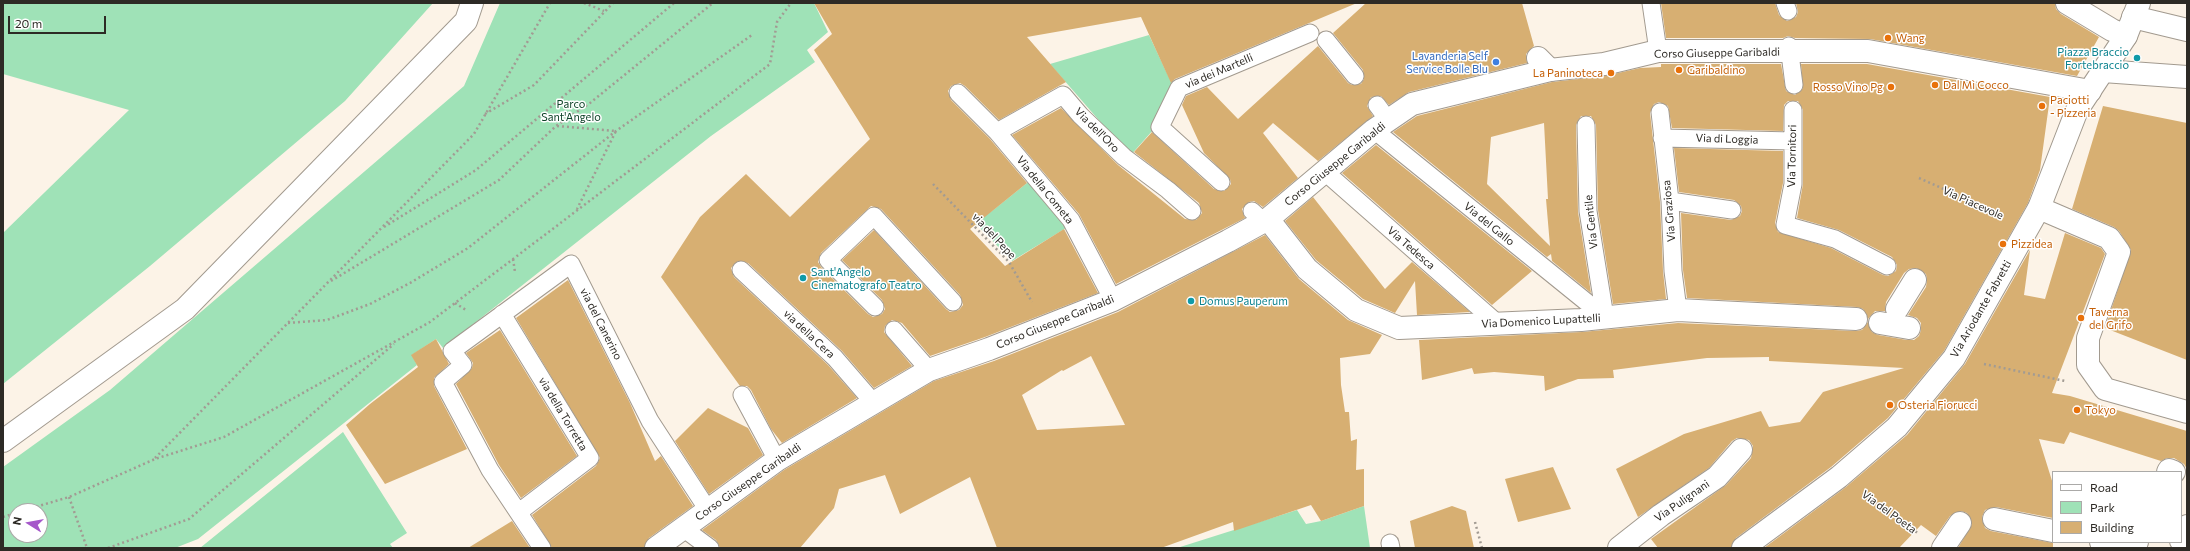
<!DOCTYPE html>
<html>
<head>
<meta charset="utf-8">
<style>
  body { margin:0 }
  #map { position:relative; width:2190px; height:551px; overflow:hidden; background:#fcf3e7; font-family:Commissioner,sans-serif }
  canvas { display:block }
  .frame { position:absolute; inset:0; border:4px solid #2d2a25; pointer-events:none }
  .legend { position:absolute; left:2052px; top:471px; width:130px; height:72px; box-sizing:border-box; background:#fff; border:1px solid #abaaa8; margin:0; padding:5px 7px; list-style:none; font-size:12px; color:#2d2a25 }
  .legend li { display:flex; align-items:center; gap:8px; height:20px }
  .legend b { width:20px; border:1px solid #abaaa8 }
  .north { position:absolute; left:8px; top:503px; width:40px; height:40px; box-sizing:border-box; background:#fff; border:1px solid #abaaa8; border-radius:50%; rotate:281deg; font-size:11px; font-weight:700; line-height:16px; text-align:center; color:#2d2a25 }
  .north::after { content:''; display:block; margin:auto; width:14px; height:18px; background:#a558ca; clip-path:polygon(50% 0,100% 100%,50% 72%,0 100%) }
  .scale { position:absolute; left:8px; top:16px; width:98px; height:18px; box-sizing:border-box; border:2px solid #2d2a25; border-top:0; padding-left:5px; font-size:12px; line-height:14px; white-space:nowrap; color:#2d2a25; -webkit-text-stroke:3px #fff; paint-order:stroke }
</style>
</head>
<body>
<div id="map">
<canvas width="2190" height="551"></canvas>
<div class="frame"></div>
<ul class="legend">
<li><b style="height:5px;background:#fff"></b>Road</li>
<li><b style="height:11px;background:#9fe2b7"></b>Park</li>
<li><b style="height:11px;background:#d7af72"></b>Building</li>
</ul>
<div class="north">N</div>
<div class="scale">20 m</div>
</div>
<script>
const ctx = document.querySelector('canvas').getContext('2d');
ctx.lineJoin = 'round';
function fill(path, color) { ctx.fillStyle = color; ctx.fill(path, 'evenodd'); }
const shape = rows => new Path2D(rows.map(r => 'M' + r).join(''));
function stroke(path, color, width, dash) { ctx.strokeStyle = color; ctx.lineWidth = width; ctx.lineCap = dash ? 'butt' : 'round'; ctx.setLineDash(dash || []); ctx.stroke(path); }
function label(font, color, halo, rows, align = 'center') {
  ctx.font = font + ' Commissioner,sans-serif'; ctx.lineWidth = 3; ctx.setLineDash([]); ctx.textBaseline = 'middle'; ctx.strokeStyle = halo; ctx.fillStyle = color; for (const [text, x, y, turn = 0] of rows) {
    ctx.save(); ctx.translate(x, y); ctx.rotate((+turn || 0) * Math.PI / 180); ctx.textAlign = isNaN(turn) ? turn : align; if (halo) ctx.strokeText(text, 0, 0); ctx.fillText(text, 0, 0); ctx.restore();
  }
}
const green = shape([
  [3,3,433,3,345,101,150,266,3,384,3,233,129,110,3,74],
  [500,3,814,3,828,32,807,50,815,62,711,136,443,348,436,339,412,355,417,365,198,539,175,548,3,548,3,467,110,390,464,86],
  [16,511,40,511,40,535,16,535],
  [1149,35,1172,84,1153,130,1130,156,1050,64],
  [1032,179,1071,225,1012,261,974,222,992,211],
  [343,432,407,533,390,544,393,548,200,548],
  [1364,506,1370,548,1177,548,1297,510,1306,524,1321,521]
]);
const building = shape([
  [814,3,1357,3,1175,79,1171,83,1141,17,1027,37,1066,82,999,120,965,86,960,83,951,86,948,91,951,100,990,139,1027,183,970,229,1005,266,1064,229,1098,293,985,337,930,356,902,323,892,320,885,326,884,332,912,366,874,388,842,351,748,263,738,261,731,268,734,277,828,365,857,398,782,443,771,429,751,390,747,386,740,386,661,277,700,217,746,174,790,217,870,139,814,50,832,34],
  [871,206,881,209,960,295,963,305,959,310,950,312,946,309,874,230,842,260,882,300,885,309,882,314,873,317,868,314,821,267,818,262,821,253],
  [1366,3,1522,3,1534,46,1526,54,1527,63,1409,92,1389,105,1381,96,1371,97,1367,106,1373,116,1318,161,1273,123,1263,133,1298,178,1263,207,1254,201,1249,202,1242,209,1245,218,1116,284,1079,214,1012,135,1061,108,1118,165,1185,219,1196,220,1202,213,1199,203,1134,152,1152,132,1214,189,1224,191,1231,184,1230,179,1204,153,1182,105,1186,96,1207,87,1238,119,1318,46,1348,83,1352,85,1361,84,1364,79,1363,70,1333,33],
  [1661,3,1775,3,1779,15,1787,21,1796,17,1798,12,1796,3,2055,3,2056,9,2061,14,2099,37,2077,76,1870,39,1795,38,1788,36,1783,38,1666,38],
  [1661,64,1781,64,1786,91,1795,95,1803,88,1801,64,1867,64,2050,97,2040,170,2028,203,1944,351,1888,418,1831,467,1736,538,1731,548,1658,548,1651,539,1726,485,1751,458,1753,446,1749,440,1737,438,1732,441,1709,468,1638,517,1616,469,1684,434,1761,411,1769,427,1800,422,1823,392,1904,368,1769,361,1769,357,1707,358,1613,370,1614,378,1578,379,1545,391,1544,376,1494,372,1474,374,1472,368,1422,380,1419,340,1582,332,1678,323,1855,331,1862,330,1868,322,1872,332,1878,335,1907,340,1914,340,1919,336,1921,330,1921,323,1917,318,1908,315,1926,287,1927,280,1926,274,1916,268,1909,269,1904,273,1886,302,1885,311,1875,311,1868,319,1863,309,1857,307,1687,298,1683,270,1681,213,1731,220,1740,216,1742,211,1741,206,1734,200,1679,192,1674,148,1783,151,1783,183,1775,223,1778,232,1831,248,1883,275,1888,276,1896,271,1897,265,1892,257,1839,230,1797,218,1803,184,1803,110,1798,101,1788,101,1784,105,1783,131,1672,128,1668,106,1659,102,1654,104,1650,113,1660,202,1663,271,1666,299,1613,304,1598,210,1596,125,1591,116,1581,116,1576,125,1578,212,1591,293,1552,261,1551,254,1547,257,1393,132,1417,116,1552,82,1605,76,1640,68,1661,67],
  [1544,123,1548,199,1546,199,1550,246,1487,184,1491,137],
  [2103,106,2187,123,2187,360,2105,328,2131,250,2119,231,2114,227,2072,209],
  [1376,145,1532,271,1492,305,1342,173],
  [1313,197,1385,289,1412,262,1470,312,1417,315,1415,281,1395,313,1363,299,1316,260,1285,221],
  [2065,233,2101,248,2105,254,2052,393,2070,396,2187,431,2187,469,2184,464,2174,458,2167,458,2161,461,2070,432,2064,444,2039,439,2053,484,2053,518,1996,507,1985,510,1982,517,1985,528,1991,531,2053,543,2053,548,1958,548,1972,524,1967,513,1961,511,1950,516,1936,536,1921,525,1899,548,1764,548,1846,487,1907,435,1965,364,2030,250,2024,295,2045,299],
  [1265,235,1299,279,1348,320,1382,335,1370,354,1340,358,1341,385,1345,412,1349,412,1351,441,1357,439,1356,470,1364,469,1364,506,1321,521,1311,505,1234,531,1233,522,1161,548,997,548,970,477,900,514,885,475,839,489,834,508,800,548,720,548,716,540,702,530,784,470,934,381,994,361,1118,312],
  [1091,356,1125,425,1037,430,1022,395,1062,370,1063,371],
  [568,280,630,403,655,461,661,456,693,506,649,538,644,548,552,548,532,515,596,466,600,458,516,318],
  [500,330,577,456,521,498,499,465,456,384,472,368,473,363,466,353],
  [436,339,449,364,434,378,434,386,467,449,385,484,346,425,370,404,418,367,411,355],
  [708,408,748,428,763,455,709,494,675,441],
  [1553,467,1571,509,1518,522,1505,479],
  [1452,506,1466,511,1474,548,1415,548,1410,521],
  [512,521,530,548,468,548]
]);
const path = shape([
  [584,3,604,11],
  [485,114,534,85,613,3],
  [557,126,616,131,577,209],
  [1919,178,2002,215],
  [933,184,1009,262,1032,302],
  [384,227,476,170,674,3],
  [513,259,515,272],
  [331,281,499,180,556,126,590,103,713,3],
  [455,303,466,310],
  [288,323,327,320,370,304,410,283,468,248,616,131,752,35],
  [1984,364,2065,381],
  [155,458,474,134,550,3],
  [1863,493,1919,534],
  [69,497,87,548],
  [22,511,69,497,155,459,224,437,430,322,770,64,777,22,791,3],
  [3,517,16,513],
  [1475,522,1482,548],
  [108,548,189,519,394,344]
]);
const service = shape([
  [1651,3,1658,51],
  [1785,3,1788,11],
  [1326,40,1355,76],
  [1789,46,1794,85],
  [958,93,997,132,1071,220,1113,300],
  [1377,105,1388,120],
  [1793,110,1793,184,1785,225,1835,239,1887,266],
  [1660,112,1670,201,1673,271,1678,310],
  [1586,125,1588,211,1605,317],
  [1374,130,1605,317],
  [997,132,1063,95,1080,115,1124,157,1168,190,1192,211],
  [1662,138,1793,141],
  [1324,171,1498,324],
  [1221,182,1160,127,1179,88,1310,33],
  [1670,201,1732,210],
  [1252,211,1263,221],
  [741,270,835,358,873,402],
  [875,307,828,260,874,216,953,302],
  [502,314,590,458,519,512],
  [894,330,929,370],
  [742,395,777,460],
  [683,528,710,548],
  [1390,543,1391,548],
  [542,548,490,470,443,382,463,365,452,351,571,264,650,421,708,510]
]);
const pedestrian = shape([
  [1538,58,1550,70],
  [1897,309,1915,280],
  [1880,323,1909,328],
  [1994,519,2053,531],
  [2101,542,2119,548],
  [1619,548,1661,515,1717,477,1741,450],
  [1943,548,1960,523]
]);
const minor = shape([
  [2067,3,2112,30,2126,36],
  [2133,17,2187,30],
  [2103,71,2187,77],
  [2039,208,2109,238,2119,252,2088,338,2088,365,2105,389,2187,412],
  [1268,219,1307,269,1356,310,1399,328,1581,320,1678,310,1856,319],
  [2168,472,2169,470,2174,472],
  [2181,541,2187,526],
  [656,548,777,460,929,370,989,349,1113,300,1228,241,1268,219,1374,130,1412,104,1550,70,1604,64,1658,51,1868,51,2090,91],
  [2134,548,2137,542]
]);
const tertiary = shape([
  [3,441,185,309,466,21,472,3],
  [1743,548,1839,477,1897,427,1954,358,2039,208,2077,110,2126,36,2139,3]
]);
const markers = [
  [1888,38,4,"#e8710a"],
  [2137,58,4,"#0f9aa8"],
  [1496,62,4,"#3f7fe0"],
  [1679,70,4,"#e8710a"],
  [1611,73,4,"#e8710a"],
  [1935,85,4,"#e8710a"],
  [1891,87,4,"#e8710a"],
  [2042,106,4,"#e8710a"],
  [2003,244,4,"#e8710a"],
  [803,278,4,"#0f9aa8"],
  [1191,301,4,"#0f9aa8"],
  [2081,318,4,"#e8710a"],
  [1890,405,4,"#e8710a"],
  [2077,410,4,"#e8710a"]
];
const foodNames = [
  ["Wang",1896,38],
  ["Garibaldino",1687,70],
  ["La Paninoteca",1603,73,"right"],
  ["Dal Mì Cocco",1943,85],
  ["Rosso Vino Pg",1883,87,"right"],
  ["Paciotti",2050,100],
  ["- Pizzeria",2050,113],
  ["Pizzidea",2011,244],
  ["Taverna",2089,312],
  ["del Grifo",2089,325],
  ["Osteria Fiorucci",1898,405],
  ["Tokyo",2085,410]
];
const cultureNames = [
  ["Piazza Braccio",2129,52,"right"],
  ["Fortebraccio",2129,65,"right"],
  ["Sant'Angelo",811,272],
  ["Cinematografo Teatro",811,285],
  ["Domus Pauperum",1199,301]
];
const streetNames = [
  ["Corso Giuseppe Garibaldi",1717,53,-1],
  ["via dei Martelli",1219,71,-23],
  ["Via dell'Oro",1097,130,45],
  ["Via di Loggia",1727,139,2],
  ["Via Tornitori",1792,156,-89],
  ["Corso Giuseppe Garibaldi",1335,164,-39],
  ["Via della Cometa",1045,190,51],
  ["Via Piacevole",1973,203,24],
  ["Via Graziosa",1669,211,-95],
  ["Via Gentile",1591,222,-96],
  ["Via del Gallo",1489,224,39],
  ["via del Pepe",994,236,47],
  ["Via Tedesca",1411,248,41],
  ["Via Ariodante Fabretti",1981,309,-60],
  ["Via Domenico Lupattelli",1541,321,-3],
  ["Corso Giuseppe Garibaldi",1055,322,-22],
  ["via del Canerino",601,324,63],
  ["via della Cera",809,334,43],
  ["via della Torretta",563,414,59],
  ["Corso Giuseppe Garibaldi",748,482,-35],
  ["Via Pulignani",1682,501,-35],
  ["Via del Poeta",1889,512,36]
];
const shopNames = [
  ["Lavanderia Self",1488,56],
  ["Service Bolle Blu",1488,69]
];
const parkNames = [
  ["Parco",571,104],
  ["Sant'Angelo",571,117]
];
fill(green, '#9fe2b7');
fill(building, '#d7af72');
stroke(service, '#a29a8f', 19);
stroke(pedestrian, '#a29a8f', 24);
stroke(minor, '#a29a8f', 24);
stroke(tertiary, '#a29a8f', 24);
stroke(path, '#a29b93', 2.5, [2, 3]);
stroke(service, '#fff', 17);
stroke(pedestrian, '#fff', 22);
stroke(minor, '#fff', 22);
stroke(tertiary, '#fff', 22);
for (const [x, y, r, color] of markers) { const dot = new Path2D(); dot.arc(x, y, r, 0, 2 * Math.PI); ctx.fillStyle = color; ctx.fill(dot); stroke(dot, '#fff', 1.5); }
label('11px', '#c56008', '#fff', foodNames, 'left');
label('11px', '#0d838f', '#fff', cultureNames, 'left');
label('11px', '#2d2a25', '#fff', streetNames);
label('11px', '#366cbe', '#fff', shopNames, 'right');
label('11px', '#0e4328', '#fff', parkNames);
</script>
</body>
</html>
